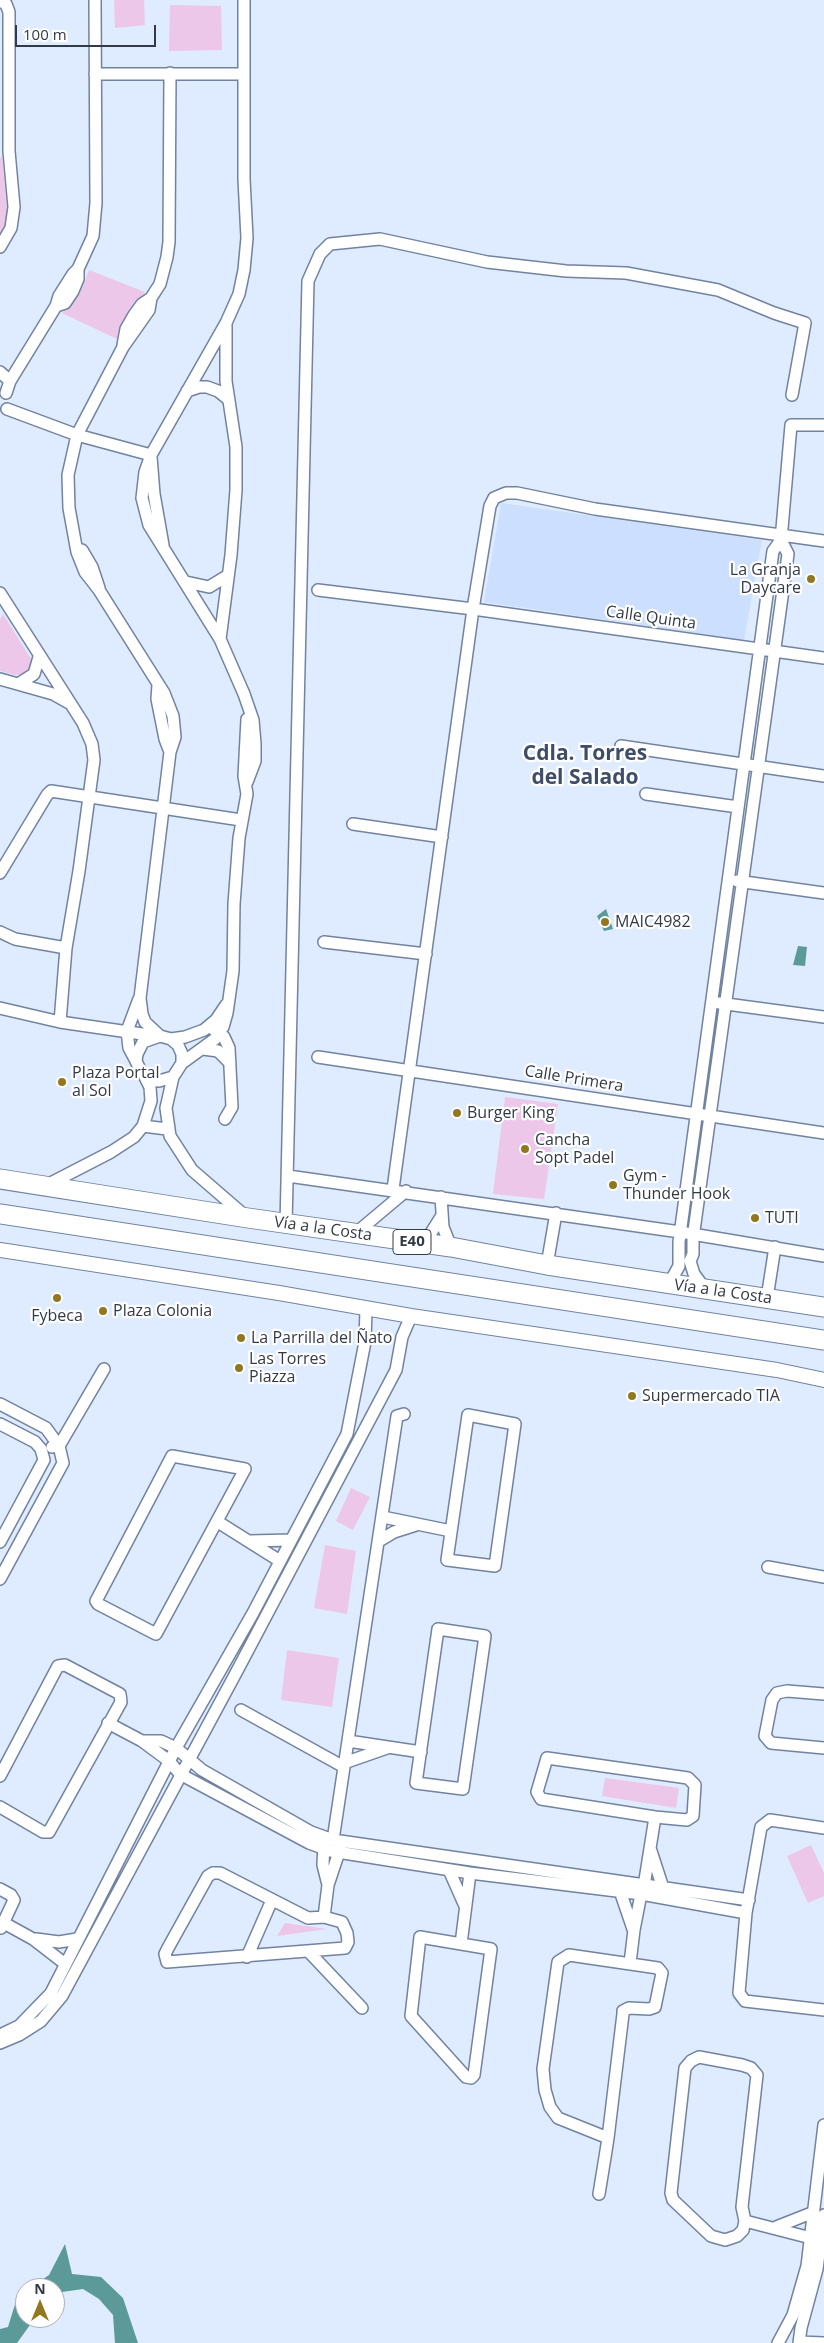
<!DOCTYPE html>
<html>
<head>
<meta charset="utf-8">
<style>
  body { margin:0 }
  #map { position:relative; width:824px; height:2343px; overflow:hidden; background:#dfebfe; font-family:"Open Sans",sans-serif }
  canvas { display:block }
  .north { position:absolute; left:15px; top:2278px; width:50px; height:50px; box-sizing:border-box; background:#fff; border:1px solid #adb0b5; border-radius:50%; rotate:0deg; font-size:14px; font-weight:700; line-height:20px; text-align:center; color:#333a47 }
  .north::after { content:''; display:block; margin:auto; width:18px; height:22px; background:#91781e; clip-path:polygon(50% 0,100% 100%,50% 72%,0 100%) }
  .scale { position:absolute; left:15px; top:25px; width:141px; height:22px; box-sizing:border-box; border:2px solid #333a47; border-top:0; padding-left:6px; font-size:15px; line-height:18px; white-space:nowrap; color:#333a47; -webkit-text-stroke:4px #fff; paint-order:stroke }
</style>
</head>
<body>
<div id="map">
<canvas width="824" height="2343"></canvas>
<div class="north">N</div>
<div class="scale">100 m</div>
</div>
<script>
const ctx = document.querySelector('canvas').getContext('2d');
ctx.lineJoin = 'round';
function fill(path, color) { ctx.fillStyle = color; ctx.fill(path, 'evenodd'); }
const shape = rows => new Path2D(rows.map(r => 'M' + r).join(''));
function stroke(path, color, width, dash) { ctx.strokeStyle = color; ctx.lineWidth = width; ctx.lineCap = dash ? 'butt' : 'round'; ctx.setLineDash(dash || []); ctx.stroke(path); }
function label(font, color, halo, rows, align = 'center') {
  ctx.font = font + ' "Open Sans",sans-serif'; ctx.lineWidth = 4.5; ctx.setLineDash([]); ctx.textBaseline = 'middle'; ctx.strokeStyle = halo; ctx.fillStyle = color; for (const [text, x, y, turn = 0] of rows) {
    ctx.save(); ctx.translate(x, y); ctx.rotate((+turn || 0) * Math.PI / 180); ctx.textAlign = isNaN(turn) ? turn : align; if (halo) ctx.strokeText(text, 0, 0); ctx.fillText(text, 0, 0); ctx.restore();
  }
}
const built = shape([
  [501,503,762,540,744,640,484,602]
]);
const green = shape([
  [114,0,144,0,145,25,115,28],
  [170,5,221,6,222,50,169,51],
  [2,155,8,222,0,236,0,159],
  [89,270,145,292,127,316,117,339,62,313,80,293],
  [3,614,33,662,32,669,26,674,16,675,0,671,0,619],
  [505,1097,558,1104,544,1199,493,1194],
  [351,1488,370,1497,353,1530,336,1521],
  [325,1545,356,1551,347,1614,314,1608],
  [287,1650,339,1658,332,1707,281,1700],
  [605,1778,679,1788,676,1808,602,1796],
  [811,1845,824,1873,824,1896,808,1903,787,1856],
  [285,1923,327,1929,277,1936]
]);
const water = shape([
  [606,909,613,929,604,931,597,916],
  [798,946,807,947,805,966,793,965],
  [65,2244,72,2274,101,2277,123,2298,138,2343,115,2343,113,2315,99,2299,83,2289,62,2292,55,2298,55,2288,30,2288,49,2275],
  [25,2292,25,2318,35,2318,17,2343,0,2343,0,2329,8,2327,17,2298]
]);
const minor = shape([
  [244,0,244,179,247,238,244,270,239,294,226,323,151,455,145,472,142,498,149,525,220,639,244,694,253,720,255,744,255,761,247,782],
  [0,1,6,4,9,12,9,151,14,207,11,228,0,247],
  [95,74,243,74],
  [56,306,65,303,73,291,78,279,78,269],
  [123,345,126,329,134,315,142,304,151,298],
  [0,372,10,381],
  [187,391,199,387,207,387,218,391,228,399],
  [6,393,10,381,56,306,59,296,73,274,78,269,93,236,96,203,95,0],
  [7,409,77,435,151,455],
  [151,457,154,494,163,545],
  [82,550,92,567,99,588],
  [186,582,209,587,227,576],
  [318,590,473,609,824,658],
  [0,593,83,723,92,744,94,760,79,871,66,948,60,1022],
  [220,639,231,555,236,490,236,447,226,381,226,325],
  [0,679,53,694,69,703],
  [20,683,34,674,39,657],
  [158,685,157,699,165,739,170,752],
  [621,746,824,776],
  [646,794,738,807],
  [353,824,442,837],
  [0,873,47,795,51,791,241,820],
  [737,881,824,893],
  [0,932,15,939,66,948],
  [324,942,426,954],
  [719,1003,824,1017],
  [0,1008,60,1022,156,1036],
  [209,1026,224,1037,229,1048,232,1107,225,1119],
  [160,1036,145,1022,142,1014,140,998,170,752,175,737,173,716,164,693,99,590,85,572,77,552,69,508,68,475,77,435,123,347,149,310,151,298,160,284,167,257,169,242,170,73],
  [171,1039,185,1037,204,1030,216,1020,226,1005],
  [203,1049,218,1051,230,1063],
  [318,1057,824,1133],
  [136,1061,129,1048,127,1031,139,999],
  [182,1063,215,1039,223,1027,227,1013,233,971,234,904,239,838,247,794,244,776,247,719],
  [173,1077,159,1081,152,1080,141,1072,136,1061,137,1054,143,1042,160,1036,171,1039,178,1045,182,1054,182,1063,173,1077,166,1108,170,1136,192,1170,244,1215],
  [143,1126,167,1129],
  [288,1176,680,1232,824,1256],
  [47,1185,111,1152,134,1137,143,1126,151,1101,150,1087,145,1077],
  [393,1189,473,609,490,506,494,498,506,493,517,493,595,509,824,541],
  [441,1197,443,1227,451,1247],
  [286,1224,308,281,320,254,330,244,380,239,487,262,566,271,626,273,718,290,774,313,805,323,792,395],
  [356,1233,406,1191],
  [424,1244,441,1217],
  [547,1265,556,1213],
  [669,1284,679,1266,679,1242,773,551,781,540,791,425,824,425],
  [705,1289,694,1274,690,1261,693,1254,693,1238,788,554,781,540],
  [767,1298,775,1247],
  [0,1404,46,1428,59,1446,63,1463,0,1579],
  [468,1415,515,1424,495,1566,447,1560,468,1415],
  [0,1424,35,1442,41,1449,44,1460,0,1542],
  [52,1447,59,1446,104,1369],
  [172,1456,245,1469,156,1634,98,1604,96,1601,172,1456],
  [383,1517,451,1531],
  [218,1522,280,1561],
  [250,1541,291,1540],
  [379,1541,394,1532,416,1525],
  [768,1567,824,1577],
  [438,1629,485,1636,463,1789,416,1783,438,1629],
  [824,1694,787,1691,777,1693,772,1700,765,1736,771,1743,824,1748],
  [241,1710,344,1767],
  [108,1723,142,1741,169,1761,180,1774,309,1843,331,1851,470,1873,641,1894,746,1913],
  [142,1741,161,1741,176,1748,202,1770,311,1832,333,1840,749,1900],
  [348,1741,421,1752],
  [547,1758,688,1778,695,1785,693,1816,687,1820,655,1817,541,1799,537,1792,547,1758],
  [344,1763,387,1748],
  [0,1776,58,1666,65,1665,120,1694,121,1702,49,1832,43,1832,0,1807],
  [824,1828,770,1820,761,1827,746,1913,739,1993,745,2001,824,2010],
  [333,1840,397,1416,404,1414],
  [324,1842,323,1865,328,1885],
  [651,1851,663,1888],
  [449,1870,465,1906],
  [213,1873,220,1873,308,1918,324,1917,342,1922,347,1933,348,1942,345,1948,167,1962,165,1954,168,1948,208,1876,213,1873],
  [644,1886,655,1817],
  [0,1889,11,1895,14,1900,1,1928],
  [620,1891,633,1929],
  [324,1917,328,1885,341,1846],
  [4,1923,33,1939,64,1963],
  [420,1937,491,1949,474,2075,471,2078,466,2077,411,2016,420,1937],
  [36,1939,59,1942,77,1939],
  [461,1944,470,1873],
  [309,1952,362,2008],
  [247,1957,272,1900],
  [630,1963,634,1930,641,1894],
  [0,2035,19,2026,51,1993,176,1748,253,1613,347,1434,365,1342,366,1309],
  [0,2043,19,2035,41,2021,62,1996,237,1671,396,1370,402,1337,411,1316],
  [699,2057,742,2065,751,2068,757,2075,742,2207,745,2221,743,2230,737,2236,725,2240,711,2236,673,2200,671,2193,685,2068,691,2061,699,2057],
  [599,2194,606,2151,608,2138,623,2014,623,2011,629,2008,649,2009,655,2007,662,1973,658,1968,569,1955,558,1962,543,2069,545,2090,550,2107,558,2118,608,2138],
  [745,2221,811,2238],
  [776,2227,814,2212],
  [800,2342,824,2343],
  [778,2343,793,2315,807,2266,824,2125],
  [799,2343,801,2328,817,2269,824,2215]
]);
const tertiary = shape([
  [0,1250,279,1293,411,1316,777,1370,824,1380]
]);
const trunk = shape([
  [0,1179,248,1218,451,1247,547,1265,824,1307],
  [0,1214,824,1340]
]);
const markers = [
  [811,579,5,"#91781e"],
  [605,922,5,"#91781e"],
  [62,1082,5,"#91781e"],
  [457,1113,5,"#91781e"],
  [525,1149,5,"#91781e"],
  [613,1185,5,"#91781e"],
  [755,1218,5,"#91781e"],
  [57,1298,5,"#91781e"],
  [103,1311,5,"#91781e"],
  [241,1338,5,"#91781e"],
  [239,1368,5,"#91781e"],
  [632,1396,5,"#91781e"]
];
const shields = [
  [412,1242,38]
];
const shieldNames = [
  ["E40",412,1242]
];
const poiNames = [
  ["La Granja",801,570,"right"],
  ["Daycare",801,588,"right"],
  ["MAIC4982",615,922],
  ["Plaza Portal",72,1073],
  ["al Sol",72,1091],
  ["Burger King",467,1113],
  ["Cancha",535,1140],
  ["Sopt Padel",535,1158],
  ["Gym -",623,1176],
  ["Thunder Hook",623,1194],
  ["TUTI",765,1218],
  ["Plaza Colonia",113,1311],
  ["Fybeca",57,1316,"center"],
  ["La Parrilla del Ñato",251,1338],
  ["Las Torres",249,1359],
  ["Piazza",249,1377],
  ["Supermercado TIA",642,1396]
];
const streetNames = [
  ["Calle Quinta",651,618,8],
  ["Calle Primera",574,1079,9],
  ["Vía a la Costa",323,1229,8],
  ["Vía a la Costa",723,1292,8]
];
const districtNames = [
  ["Cdla. Torres",585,754],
  ["del Salado",585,778]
];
fill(built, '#cddffe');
fill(green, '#edc7ea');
fill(water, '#5b9a98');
stroke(minor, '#7183a0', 14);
stroke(tertiary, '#7183a0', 16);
stroke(trunk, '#7183a0', 21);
stroke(minor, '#fff', 11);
stroke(tertiary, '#fff', 14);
stroke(trunk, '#fff', 19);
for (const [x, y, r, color] of markers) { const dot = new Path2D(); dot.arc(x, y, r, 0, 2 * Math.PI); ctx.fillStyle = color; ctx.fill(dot); stroke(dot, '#fff', 2); }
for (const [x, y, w] of shields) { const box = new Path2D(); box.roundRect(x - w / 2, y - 12.5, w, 25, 4); ctx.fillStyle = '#fff'; ctx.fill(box); stroke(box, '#333a47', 1); }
label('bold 15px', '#333a47', null, shieldNames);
label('16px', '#333a47', '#fff', poiNames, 'left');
label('16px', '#333a47', '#fff', streetNames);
label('bold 21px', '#3e4d68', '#fff', districtNames);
</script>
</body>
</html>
